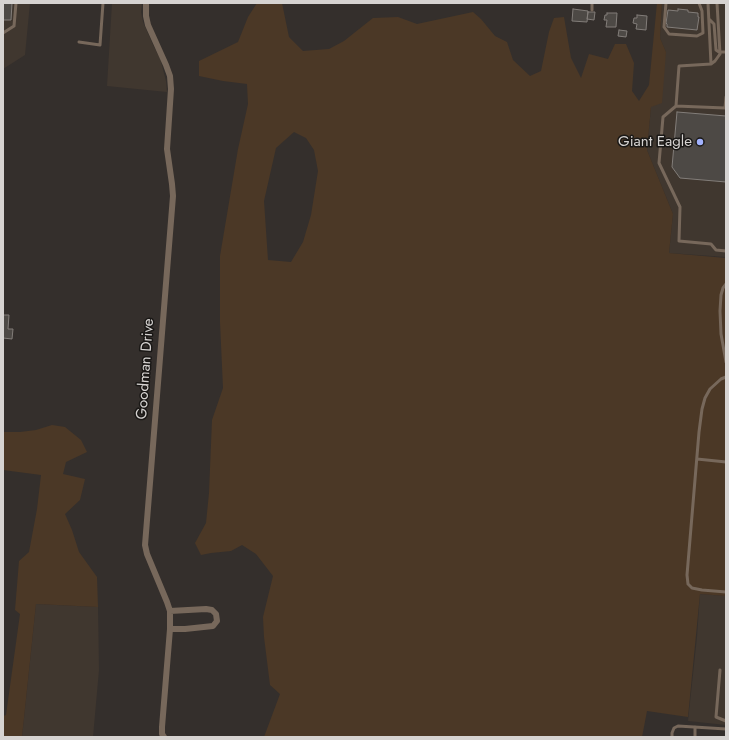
<!DOCTYPE html>
<html>
<head>
<meta charset="utf-8">
<style>
  body { margin:0 }
  #map { position:relative; width:729px; height:740px; overflow:hidden; background:#342f2c; font-family:Jost,sans-serif }
  canvas { display:block }
  .frame { position:absolute; inset:0; border:4px solid #d6d3d1; pointer-events:none }
</style>
</head>
<body>
<div id="map">
<canvas width="729" height="740"></canvas>
<div class="frame"></div>
</div>
<script>
const ctx = document.querySelector('canvas').getContext('2d');
ctx.lineJoin = 'round';
function fill(path, color) { ctx.fillStyle = color; ctx.fill(path, 'evenodd'); }
const shape = rows => new Path2D(rows.map(r => 'M' + r).join(''));
function stroke(path, color, width, dash) { ctx.strokeStyle = color; ctx.lineWidth = width; ctx.lineCap = dash ? 'butt' : 'round'; ctx.setLineDash(dash || []); ctx.stroke(path); }
function label(font, color, halo, rows, align = 'center') {
  ctx.font = font + ' Jost,sans-serif'; ctx.lineWidth = 3; ctx.setLineDash([]); ctx.textBaseline = 'middle'; ctx.strokeStyle = halo; ctx.fillStyle = color; for (const [text, x, y, turn = 0] of rows) {
    ctx.save(); ctx.translate(x, y); ctx.rotate((+turn || 0) * Math.PI / 180); ctx.textAlign = isNaN(turn) ? turn : align; if (halo) ctx.strokeText(text, 0, 0); ctx.fillText(text, 0, 0); ctx.restore();
  }
}
const built = shape([
  [3,3,30,3,25,55,3,69],
  [112,3,142,3,141,12,143,22,154,47,160,58,166,81,167,92,107,86],
  [662,3,726,3,726,257,669,253,673,214,647,150,651,107,666,52,660,38],
  [700,594,726,596,726,725,688,721,697,637],
  [36,604,98,607,99,670,93,737,22,737]
]);
const green = shape([
  [257,3,282,3,289,37,303,51,329,49,344,41,373,18,398,17,417,24,473,12,481,19,495,36,507,42,513,60,530,76,541,71,549,32,554,18,564,17,571,58,581,78,589,54,608,59,615,44,626,44,634,63,632,91,639,101,649,85,657,3,662,3,660,38,666,52,662,103,651,107,647,150,673,214,669,253,726,258,726,596,700,594,688,717,647,711,642,737,264,737,280,694,270,685,264,637,263,617,273,576,256,554,242,545,231,551,211,553,201,555,195,543,206,523,209,493,212,420,223,388,220,322,220,256,238,149,248,104,247,84,223,81,199,76,199,61,238,42,248,17],
  [294,132,306,138,314,150,318,171,311,215,303,242,291,262,268,260,264,201,276,148],
  [52,425,65,427,81,440,87,452,66,462,63,474,85,479,80,500,65,514,72,530,79,552,97,577,98,607,36,604,22,737,3,737,3,716,6,715,20,614,15,610,19,561,29,552,37,509,41,475,3,470,3,432,20,432,36,430]
]);
const building = shape([
  [3,3,12,3,11,20,3,20,3,25,3,3],
  [573,9,588,11,587,22,572,21,573,9],
  [678,9,688,10,688,12,698,13,698,17,699,17,697,30,667,27,667,24,666,23,668,10,678,11,678,9],
  [588,12,595,12,594,20,587,19,588,12],
  [607,13,617,13,616,27,606,27,607,20,604,20,605,15,607,15,607,13],
  [637,15,647,16,646,30,636,29,637,24,633,23,634,18,637,18,637,15],
  [619,30,627,31,626,37,618,36,619,30],
  [677,112,726,116,726,182,680,178,672,167,677,112],
  [3,315,9,315,8,329,13,329,12,339,3,338,3,315]
]);
const lane = shape([
  [666,3,664,27,669,34,697,36,703,33,702,11,699,3],
  [708,3,711,64],
  [717,3,720,54,715,61,711,64,679,66,676,106,725,108,726,97],
  [592,10,592,3],
  [709,19,714,24,716,50,719,52,726,52],
  [3,33,14,26,16,3],
  [79,42,100,45,103,3],
  [676,106,663,117,659,163,680,207,679,241,711,244,716,250,726,251],
  [726,284,723,288,721,295,720,311,721,334,726,362],
  [726,377,721,379,710,389,705,398,702,409,699,432,687,575,688,584,692,588,702,590,726,592],
  [697,459,726,462],
  [720,670,716,717,726,721],
  [672,737,672,733,674,728,678,726,726,729],
  [695,737,695,727]
]);
const street = shape([
  [146,3,146,16,148,25,166,65,170,76,171,89,167,149,172,184,173,196,145,545,147,554,167,602,170,611,170,629,162,727,162,734,164,737],
  [170,611,206,609,212,610,216,614,217,621,213,626,185,629,170,629]
]);
const markers = [
  [700,142,4,"#a2b2fd"]
];
const poiNames = [
  ["Giant Eagle",692,142]
];
const streetNames = [
  ["Goodman Drive",146,369,-86]
];
fill(built, '#40372f');
fill(green, '#4b3826');
fill(building, '#4d4945');
stroke(building, '#827d79', 1);
stroke(lane, '#77685b', 3);
stroke(street, '#77685b', 6);
for (const [x, y, r, color] of markers) { const dot = new Path2D(); dot.arc(x, y, r, 0, 2 * Math.PI); ctx.fillStyle = color; ctx.fill(dot); stroke(dot, '#1a1816', 1.5); }
label('15px', '#d6d3d1', '#1a1816', poiNames, 'right');
label('15px', '#d6d3d1', '#1a1816', streetNames);
</script>
</body>
</html>
